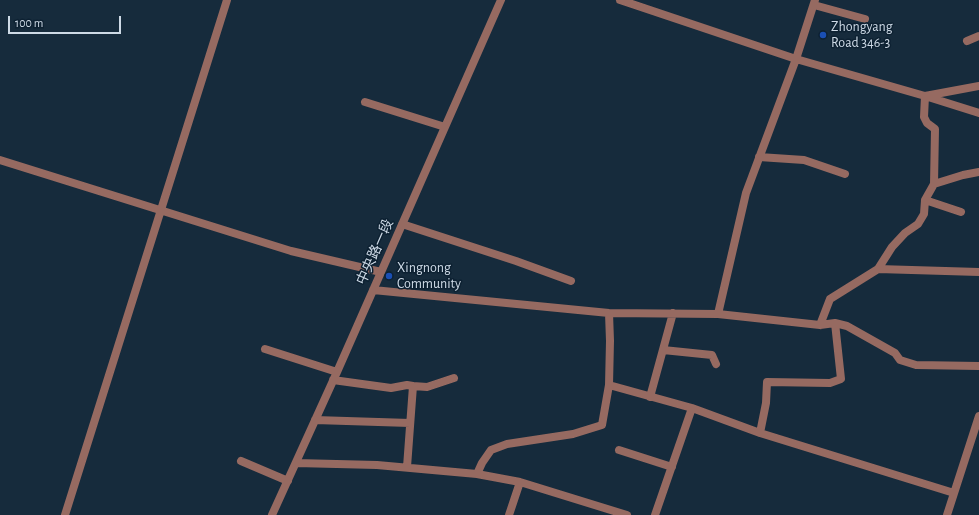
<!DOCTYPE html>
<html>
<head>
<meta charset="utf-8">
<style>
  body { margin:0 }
  #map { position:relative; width:979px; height:515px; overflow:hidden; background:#162b3c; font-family:"Alegreya Sans",sans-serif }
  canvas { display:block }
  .scale { position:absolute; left:8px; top:16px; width:113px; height:18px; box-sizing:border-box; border:2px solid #cedae6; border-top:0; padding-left:5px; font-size:12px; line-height:14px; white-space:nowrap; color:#cedae6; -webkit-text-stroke:3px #0d2132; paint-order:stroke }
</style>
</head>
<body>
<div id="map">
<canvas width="979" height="515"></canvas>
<div class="scale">100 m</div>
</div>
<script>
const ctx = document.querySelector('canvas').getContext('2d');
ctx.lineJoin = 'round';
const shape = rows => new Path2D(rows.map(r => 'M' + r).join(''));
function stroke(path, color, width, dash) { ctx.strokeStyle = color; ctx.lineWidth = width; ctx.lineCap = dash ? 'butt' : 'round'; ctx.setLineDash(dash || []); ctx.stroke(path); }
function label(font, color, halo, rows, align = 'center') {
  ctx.font = font + ' "Alegreya Sans","Noto Sans TC",sans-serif'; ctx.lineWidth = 3; ctx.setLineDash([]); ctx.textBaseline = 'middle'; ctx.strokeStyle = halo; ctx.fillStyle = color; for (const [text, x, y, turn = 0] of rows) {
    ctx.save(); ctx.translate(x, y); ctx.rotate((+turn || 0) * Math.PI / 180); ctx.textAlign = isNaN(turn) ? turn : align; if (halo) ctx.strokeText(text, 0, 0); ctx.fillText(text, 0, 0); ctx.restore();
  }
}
const minor = shape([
  [620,0,796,59,925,96,979,86],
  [814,5,865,19],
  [967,41,979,36],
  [365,102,445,127],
  [759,157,804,160,845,174],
  [0,160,291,251,381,272],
  [934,184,963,175,979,172],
  [925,200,961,212],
  [402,224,516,261,571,281],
  [878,269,979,272],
  [373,290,609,313,718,314,820,325,835,323,847,326,895,353,900,360,916,365,979,366],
  [609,313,610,341,609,385,602,425,573,434,507,444,491,450,482,463,477,474,520,482,627,515],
  [718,314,746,193,796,59,815,0],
  [820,325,830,299,878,269,892,247,905,233,918,224,924,214,925,200,934,184,935,129,927,123,924,117,925,96,979,113],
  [265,349,337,372],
  [663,350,712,355,716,364],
  [333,380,391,388,407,385,413,386,407,467],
  [609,385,692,408,760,433,954,493],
  [413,386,427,387,454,378],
  [650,397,673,313],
  [315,420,410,423],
  [760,433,766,403,767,382,830,383,841,379,835,323],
  [619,450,672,467],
  [241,461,288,481],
  [296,463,377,465,477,474],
  [65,515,227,0],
  [272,515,337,372,501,0],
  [509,515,520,482],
  [655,515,692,408],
  [947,515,979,416]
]);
const markers = [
  [823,35,4,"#1a4fb4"],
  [389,276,4,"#1a4fb4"]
];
const poiNames = [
  ["Zhongyang",831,27],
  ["Road 346-3",831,43],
  ["Xingnong",397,268],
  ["Community",397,284]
];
const streetNames = [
  ["中央路一段",375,252,-66]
];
stroke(minor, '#966a61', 8);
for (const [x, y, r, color] of markers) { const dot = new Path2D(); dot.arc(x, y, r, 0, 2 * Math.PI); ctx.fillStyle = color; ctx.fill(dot); stroke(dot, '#0d2132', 1.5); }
label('14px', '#cedae6', '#0d2132', poiNames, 'left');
label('14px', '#cedae6', '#0d2132', streetNames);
</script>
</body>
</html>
